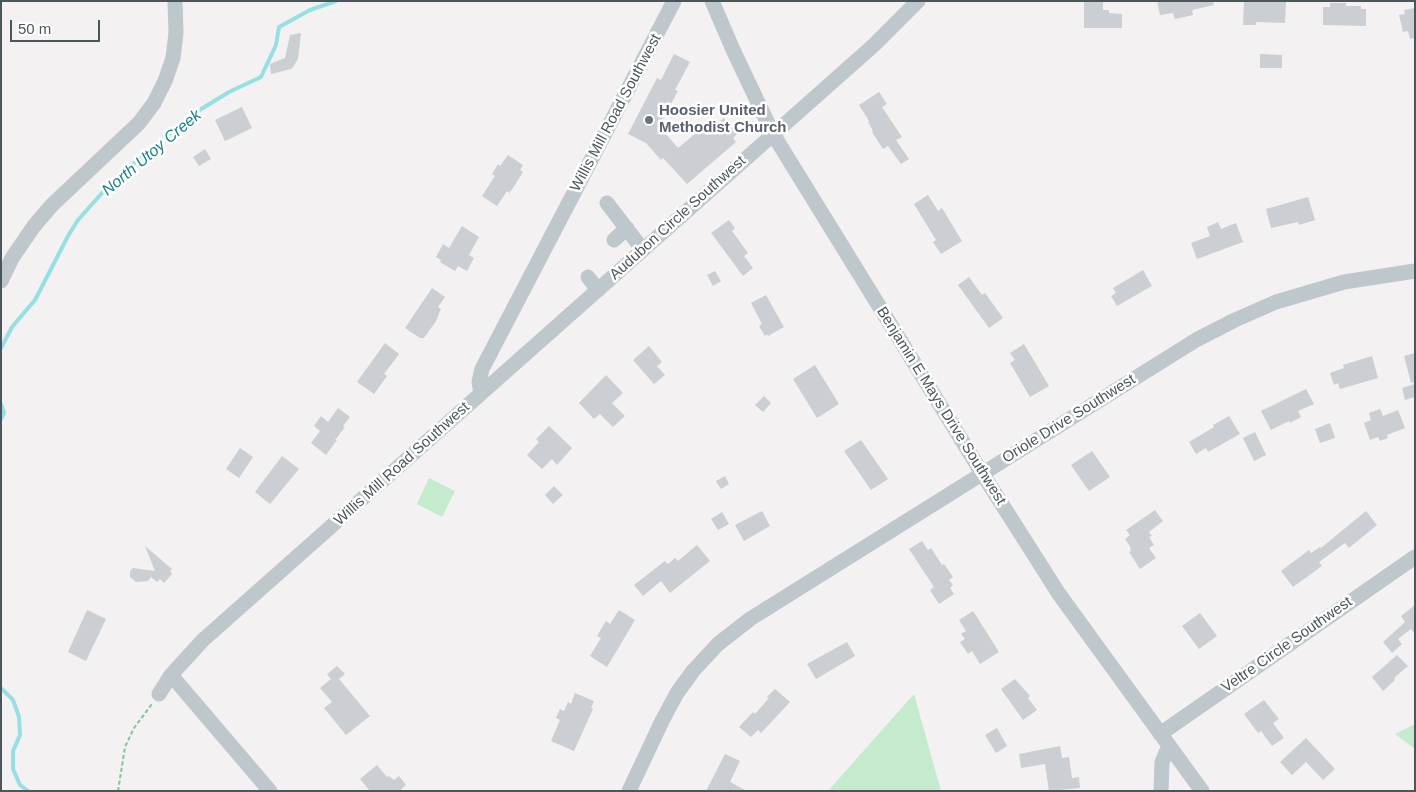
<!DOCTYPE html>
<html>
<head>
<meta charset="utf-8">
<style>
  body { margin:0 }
  #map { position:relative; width:1416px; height:792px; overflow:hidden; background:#f3f1f1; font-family:Arial,sans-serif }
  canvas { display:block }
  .frame { position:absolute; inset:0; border:2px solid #4a565c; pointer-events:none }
  .scale { position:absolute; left:10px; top:20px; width:90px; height:22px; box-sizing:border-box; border:2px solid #4a565c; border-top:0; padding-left:6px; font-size:15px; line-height:18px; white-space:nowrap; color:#4a565c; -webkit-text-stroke:4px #fff; paint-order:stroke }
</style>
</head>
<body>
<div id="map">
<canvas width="1416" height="792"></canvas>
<div class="frame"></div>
<div class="scale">50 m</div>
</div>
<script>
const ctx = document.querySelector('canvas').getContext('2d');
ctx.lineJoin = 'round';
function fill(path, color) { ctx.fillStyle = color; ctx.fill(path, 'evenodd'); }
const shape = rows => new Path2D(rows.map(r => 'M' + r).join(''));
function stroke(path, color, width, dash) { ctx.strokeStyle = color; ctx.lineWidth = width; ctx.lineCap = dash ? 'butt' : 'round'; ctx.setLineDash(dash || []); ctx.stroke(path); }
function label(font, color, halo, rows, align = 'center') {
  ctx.font = font + ' Arial,sans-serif'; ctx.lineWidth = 5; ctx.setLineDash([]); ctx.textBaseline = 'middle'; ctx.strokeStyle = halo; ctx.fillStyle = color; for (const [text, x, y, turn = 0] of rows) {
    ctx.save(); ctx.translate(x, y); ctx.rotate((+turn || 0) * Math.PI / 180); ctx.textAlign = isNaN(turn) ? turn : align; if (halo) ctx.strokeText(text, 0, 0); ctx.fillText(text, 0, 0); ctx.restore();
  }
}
const green = shape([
  [429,478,455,491,442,517,417,504],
  [914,694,941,791,828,791],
  [1415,724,1415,749,1395,734]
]);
const stream = shape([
  [1,348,12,327,35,300,68,236,78,220,102,193,142,156,198,111,229,92,261,77,276,45,279,27,310,10,336,1],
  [1,404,4,413,1,419],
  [1,688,13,700,19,717,20,735,13,751,13,769,20,785,28,791]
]);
const building = shape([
  [1084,1,1103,1,1103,10,1109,10,1109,13,1122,14,1122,28,1084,28],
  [1157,1,1213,1,1214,5,1192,10,1193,15,1175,19,1173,13,1160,15],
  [1244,1,1286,1,1285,23,1256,22,1256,25,1243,25],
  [1330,3,1346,3,1346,6,1361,6,1361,9,1366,9,1366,26,1323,25,1323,7,1330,7],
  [1415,8,1415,38,1410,39,1408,31,1403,32,1399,15,1405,14,1404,10],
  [301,33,298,59,293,67,291,69,271,74,270,64,285,58,290,35],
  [674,54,690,62,675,90,678,91,659,126,678,148,714,118,718,123,724,118,737,134,733,138,736,142,687,184,663,158,661,160,646,143,628,134,657,78,661,80],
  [1260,54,1282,55,1282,68,1260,68],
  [879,92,887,104,882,107,902,137,896,140,909,159,901,164,888,146,883,149,872,132,873,131,868,122,869,121,859,105],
  [242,107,252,128,225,141,215,120],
  [205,149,211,159,199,166,193,157],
  [508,155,523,165,520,170,523,172,513,188,509,193,507,191,497,206,482,196,495,176,492,174,498,164,500,166],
  [928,195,938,211,942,208,962,241,941,254,933,242,936,240,914,204],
  [1308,197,1315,220,1299,225,1298,222,1271,228,1266,209],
  [729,220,735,228,732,231,748,253,744,256,753,268,743,276,711,233],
  [1218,222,1221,229,1236,223,1243,242,1197,259,1191,243,1210,236,1207,227],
  [462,226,479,237,469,255,474,258,467,271,458,266,455,271,440,262,441,260,436,257,443,244,449,248],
  [1143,270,1152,286,1117,306,1111,296,1116,293,1113,288],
  [715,271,721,281,713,286,707,275],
  [969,277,982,295,985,293,1003,318,989,328,958,285],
  [432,288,445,297,438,307,441,309,436,321,424,338,420,338,405,328],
  [766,295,784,327,768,336,767,334,765,336,759,326,762,324,751,303],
  [385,343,399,354,384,374,387,376,374,394,357,382],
  [1024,344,1049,386,1030,397,1010,363,1015,360,1010,353],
  [649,346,662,362,657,366,665,375,654,384,633,360],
  [1415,353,1415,382,1411,383,1404,356],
  [1372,356,1378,378,1340,389,1338,383,1334,385,1330,373,1344,368,1343,365],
  [815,365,839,404,817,418,793,379],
  [606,375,623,393,612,403,625,416,613,427,600,414,594,419,579,403],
  [1415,384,1415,397,1405,400,1402,388],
  [1306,389,1314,404,1298,411,1301,417,1290,423,1289,421,1271,430,1261,411],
  [764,396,771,403,763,412,755,405],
  [338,408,350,417,343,426,345,427,335,440,337,440,326,455,311,443,320,431,314,426,321,416,328,422],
  [1380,409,1383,416,1398,410,1405,428,1387,435,1388,438,1380,441,1378,437,1370,440,1364,423,1371,420,1369,413],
  [1229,416,1240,434,1208,452,1206,448,1196,454,1189,442,1214,427,1213,425],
  [1330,423,1335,438,1320,443,1315,429],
  [549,426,572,448,557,465,552,459,542,469,527,455,539,442,536,439],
  [1255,432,1266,455,1254,461,1243,438],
  [861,440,888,479,871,490,844,451],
  [240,448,253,457,239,478,226,469],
  [1092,451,1110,477,1089,491,1071,465],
  [282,456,299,469,270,504,255,492],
  [725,476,729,484,721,489,716,481],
  [554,486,563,495,553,504,545,495],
  [1155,510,1163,521,1149,532,1152,536,1149,537,1154,545,1149,548,1156,558,1140,569,1129,552,1131,551,1130,549,1131,548,1125,539,1130,535,1126,530],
  [762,511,770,526,744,541,735,525],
  [1366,511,1377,525,1349,548,1345,543,1319,562,1322,566,1293,587,1281,571,1309,550,1311,553,1320,547,1321,548],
  [722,512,729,524,718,530,711,519],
  [922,541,928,550,931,548,942,565,944,564,953,577,949,580,953,585,950,588,954,594,939,604,930,590,934,587,909,549],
  [697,545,710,561,670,593,661,581,643,596,634,585,665,561,668,564,675,558,678,561],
  [145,546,172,569,170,571,172,574,164,583,160,579,157,582,151,577,148,581,136,582,130,577,130,571,133,568,155,571],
  [1415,605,1415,634,1411,629,1398,639,1402,644,1392,653,1383,642,1405,622,1401,616],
  [87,610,106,619,86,661,68,652],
  [619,610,635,620,607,667,590,656,601,638,597,636,606,621,610,624],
  [973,611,999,652,980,664,972,651,968,654,960,642,965,639,961,634,966,631,959,620],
  [1200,613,1217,636,1199,649,1182,626],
  [847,642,855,656,816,679,807,664],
  [1397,655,1408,666,1394,678,1395,680,1383,691,1372,677],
  [337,666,345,674,339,679,370,716,346,735,324,708,332,702,320,688,331,679,327,674],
  [1015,679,1030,696,1028,698,1037,710,1023,720,1001,689],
  [775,689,790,702,761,733,758,730,751,737,739,727,753,712,755,714,769,698,767,697],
  [575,693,594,701,591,708,593,709,574,751,551,741,560,720,556,718,560,709,564,711,568,702,571,704],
  [1264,700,1279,719,1273,723,1284,738,1272,746,1261,731,1258,733,1244,714],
  [997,728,1007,746,996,753,985,735],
  [1306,738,1335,769,1323,780,1306,762,1292,775,1280,762],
  [1060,746,1062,758,1069,757,1072,778,1079,777,1080,788,1049,791,1045,764,1021,768,1019,754],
  [725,754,740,761,730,782,747,791,706,791],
  [377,765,387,777,389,776,394,780,399,776,406,785,401,789,402,791,370,791,360,779]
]);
const path = shape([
  [118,791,125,747,134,728,152,704]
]);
const minor = shape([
  [712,1,734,52,773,134,982,473,1059,594,1202,791],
  [607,203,643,250],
  [614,240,627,228],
  [588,277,598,290],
  [1,281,12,258,34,226,52,205,139,123,154,103,165,81,173,58,176,33,175,1],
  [481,393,479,382,482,369,674,1],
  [171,675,270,791],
  [159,694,171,675,203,640,874,45,918,1],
  [1160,734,1415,557],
  [629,791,662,721,677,693,693,671,718,644,750,619,1196,340,1235,320,1276,302,1344,282,1415,271],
  [1161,791,1162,762,1169,746]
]);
const markers = [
  [649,120,5,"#6b7280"]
];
const worshipNames = [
  ["Hoosier United",659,111],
  ["Methodist Church",659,128]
];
const streetNames = [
  ["Willis Mill Road Southwest",616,113,-62],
  ["Audubon Circle Southwest",678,218,-42],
  ["Benjamin E Mays Drive Southwest",941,406,58],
  ["Oriole Drive Southwest",1069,419,-32],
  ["Willis Mill Road Southwest",402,464,-42],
  ["Veltre Circle Southwest",1287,645,-35]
];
const waterNames = [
  ["North Utoy Creek",152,153,-40]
];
fill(green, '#c4ebcd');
stroke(stream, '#96e0e3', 4);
fill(building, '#cbced2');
stroke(path, '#80c598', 2, [4, 2.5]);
stroke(minor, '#bec7cb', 15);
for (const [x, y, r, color] of markers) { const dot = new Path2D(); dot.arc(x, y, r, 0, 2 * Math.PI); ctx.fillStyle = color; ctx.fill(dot); stroke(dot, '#fff', 2); }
label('bold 15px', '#5b616d', '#fff', worshipNames, 'left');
label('15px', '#4a565c', '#fff', streetNames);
label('italic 16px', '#1a8388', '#fff', waterNames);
</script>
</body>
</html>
